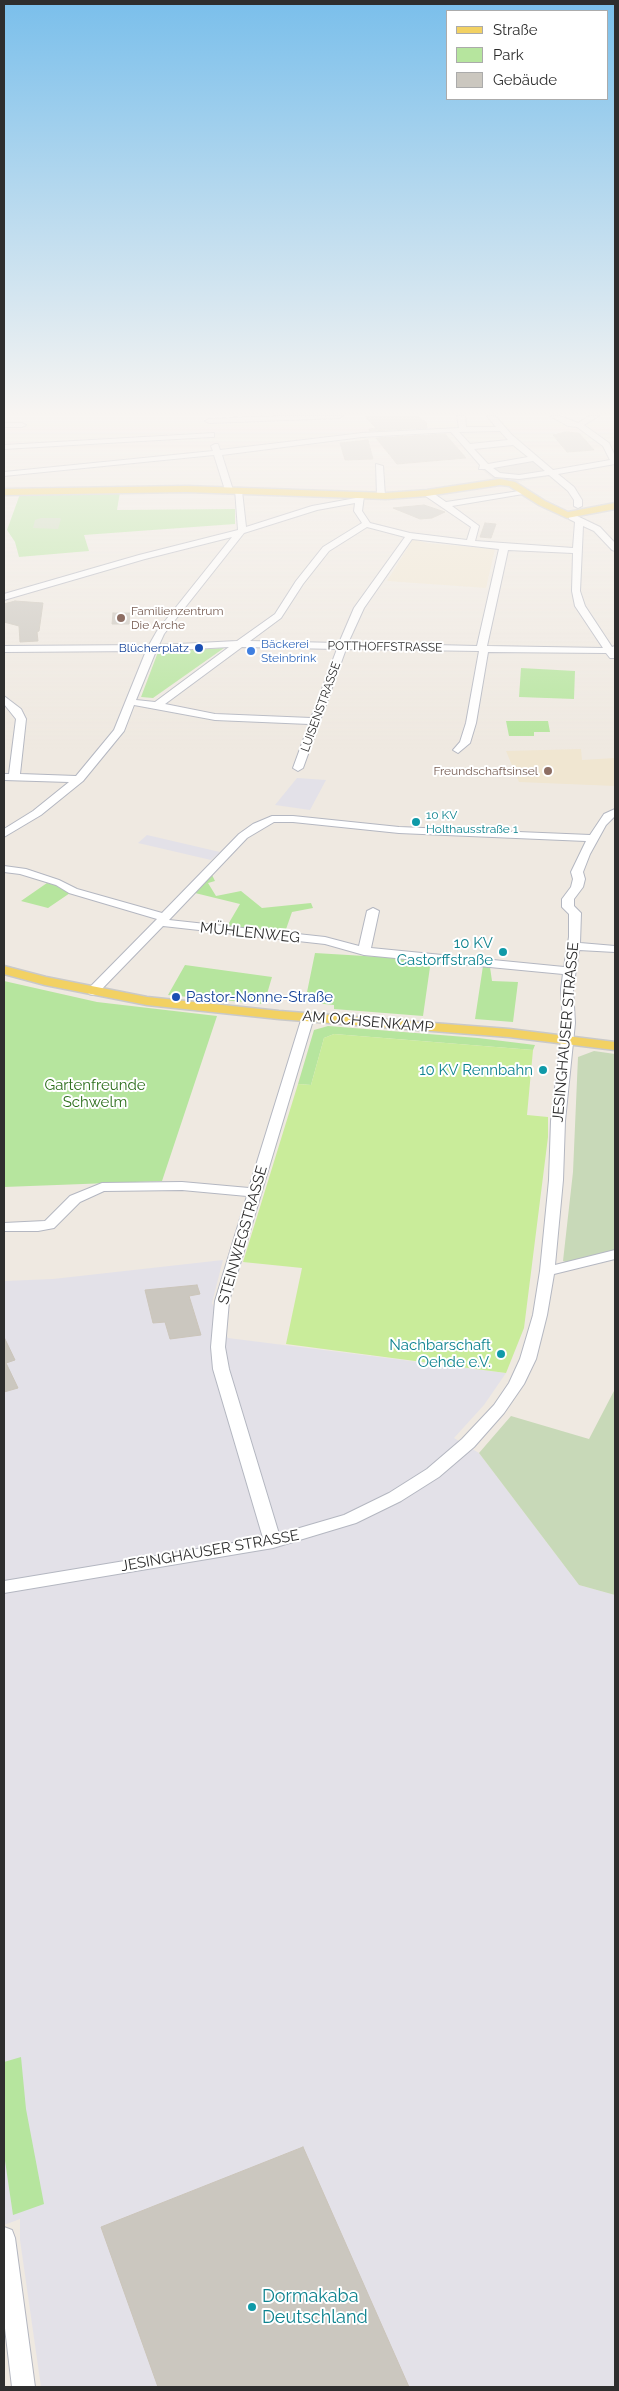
<!DOCTYPE html>
<html>
<head>
<meta charset="utf-8">
<style>
  body { margin:0 }
  #map { position:relative; width:619px; height:2391px; overflow:hidden; background:#efe9e1; font-family:Raleway,sans-serif }
  canvas { display:block }
  .frame { position:absolute; inset:0; border:5px solid #2e2e2e; pointer-events:none }
  .legend { position:absolute; left:446px; top:10px; width:162px; height:90px; box-sizing:border-box; background:#fff; border:1px solid #ababab; margin:0; padding:6px 9px; list-style:none; font-size:15px; color:#2e2e2e }
  .legend li { display:flex; align-items:center; gap:10px; height:25px }
  .legend b { width:25px; border:1px solid #ababab }
</style>
</head>
<body>
<div id="map">
<canvas width="619" height="2391"></canvas>
<div class="frame"></div>
<ul class="legend">
<li><b style="height:6px;background:#f2d163"></b>Straße</li>
<li><b style="height:14px;background:#b6e59e"></b>Park</li>
<li><b style="height:14px;background:#cbc7bf"></b>Gebäude</li>
</ul>
</div>
<script>
const ctx = document.querySelector('canvas').getContext('2d');
ctx.lineJoin = 'round';
function fill(path, color) { ctx.fillStyle = color; ctx.fill(path, 'evenodd'); }
const shape = rows => new Path2D(rows.map(r => 'M' + r).join(''));
function stroke(path, color, width, dash) { ctx.strokeStyle = color; ctx.lineWidth = width; ctx.lineCap = dash ? 'butt' : 'round'; ctx.setLineDash(dash || []); ctx.stroke(path); }
function label(font, color, halo, rows, align = 'center') {
  ctx.font = font + ' Raleway,sans-serif'; ctx.lineWidth = 4; ctx.setLineDash([]); ctx.textBaseline = 'middle'; ctx.strokeStyle = halo; ctx.fillStyle = color; for (const [text, x, y, turn = 0] of rows) {
    ctx.save(); ctx.translate(x, y); ctx.rotate((+turn || 0) * Math.PI / 180); ctx.textAlign = isNaN(turn) ? turn : align; if (halo) ctx.strokeText(text, 0, 0); ctx.fillText(text, 0, 0); ctx.restore();
  }
}
const industrial = shape([
  [297,778,326,780,310,810,275,805],
  [147,835,220,852,211,860,138,843],
  [223,1260,212,1303,228,1338,506,1373,484,1405,454,1438,479,1453,579,1585,615,1595,615,2387,41,2387,20,2240,20,2219,4,2225,4,1281,53,1279]
]);
const education = shape([
  [413,539,427,543,495,549,486,588,387,581],
  [581,749,582,760,615,758,615,786,519,782,506,751]
]);
const green = shape([
  [120,492,117,510,235,509,235,524,84,535,89,551,19,557,15,542,7,530,20,494],
  [224,648,153,698,141,697,158,652],
  [521,668,575,671,574,699,519,697],
  [506,721,548,721,550,732,534,732,534,736,509,736],
  [212,875,215,881,208,883,216,896,241,891,262,908,311,903,313,908,292,912,284,935,226,928,240,904,195,893],
  [47,883,59,886,70,893,48,908,21,901],
  [315,953,431,960,423,1016,334,1009,334,1005,305,1002],
  [185,965,272,977,264,1004,168,995],
  [483,966,490,967,492,981,518,982,513,1022,475,1019],
  [4,981,97,1002,217,1016,162,1181,4,1187],
  [328,1026,478,1038,535,1045,533,1050,334,1034,324,1038,311,1085,298,1084,314,1030],
  [21,2057,26,2109,44,2204,13,2215,4,2154,4,2062]
]);
const cemetery = shape([
  [41,518,60,518,61,519,58,529,33,528,35,520],
  [594,1051,615,1054,615,1251,566,1262,563,1261,573,1172,578,1057],
  [615,1389,615,1595,579,1585,479,1453,511,1416,589,1439]
]);
const pitch = shape([
  [334,1034,533,1050,527,1115,548,1117,548,1137,524,1328,506,1373,286,1344,302,1268,243,1262,298,1084,311,1085,324,1038]
]);
const plaza = shape([
  [536,458,557,475,518,482,508,479,494,480,479,467]
]);
const building = shape([
  [365,416,417,416,426,422,427,428,370,431,369,429,376,428,365,416],
  [565,432,579,433,594,450,567,452,553,435,565,432],
  [445,434,466,458,397,464,376,438,445,434],
  [368,440,373,459,345,460,340,443,368,440],
  [424,505,445,512,432,518,420,519,393,508,424,505],
  [485,523,496,524,491,538,480,537,485,523],
  [15,601,43,603,39,631,37,632,38,641,20,642,19,626,4,622,4,604,15,601],
  [113,613,130,613,129,624,112,624,113,613],
  [197,1285,200,1294,189,1296,201,1335,170,1339,165,1322,153,1323,145,1290,197,1285],
  [4,1337,15,1360,6,1363,18,1388,4,1392,4,1337],
  [303,2147,409,2387,158,2387,101,2227,303,2147]
]);
const minor = shape([
  [279,416,343,416,339,418,209,423,205,421,209,419,279,416],
  [457,416,465,416,466,427,496,427,487,416,495,416,512,435,553,470,610,460,603,446,592,438,577,427,568,426,550,416,560,416,578,423,589,416,599,416,584,425,609,443,615,456,615,464,558,474,574,487,582,500,582,506,578,508,574,506,574,500,568,491,549,475,519,479,495,477,485,469,479,469,480,465,451,432,362,437,222,455,233,490,229,492,225,490,214,455,4,476,4,472,213,451,211,446,215,444,218,444,220,450,362,433,459,428,457,416],
  [500,431,508,440,470,444,459,432,500,431],
  [513,445,528,457,488,464,474,449,513,445],
  [533,461,545,471,519,475,500,473,493,468,533,461],
  [4,423,22,423,26,425,22,427,4,427,4,423],
  [214,433,214,437,211,437,4,449,4,445,214,433],
  [376,464,383,466,385,496,381,498,377,496,376,464],
  [235,489,242,491,246,527,312,506,356,498,360,494,364,496,362,511,370,523,410,533,467,540,471,527,424,495,424,491,430,491,446,502,526,490,527,492,523,494,452,506,479,526,475,541,573,548,575,522,569,519,569,515,575,515,600,527,615,543,615,551,612,550,594,531,583,526,580,591,585,606,612,647,615,646,615,658,610,658,606,653,488,652,476,723,470,743,458,753,453,750,460,742,466,723,479,651,346,649,303,768,298,771,293,768,309,724,215,720,134,705,124,731,83,781,41,815,4,837,4,829,33,811,69,782,4,780,4,774,9,774,16,719,4,704,4,696,21,709,26,719,20,774,76,776,114,730,146,651,4,652,4,646,149,645,157,631,232,537,145,559,4,600,4,594,139,555,238,530,235,489],
  [355,503,354,511,362,523,323,547,296,581,275,614,237,641,159,645,164,634,244,533,317,510,355,503],
  [367,527,405,537,354,608,339,643,250,641,281,618,303,584,329,551,367,527],
  [412,539,499,549,477,646,348,643,364,608,412,539],
  [508,550,573,553,572,591,575,606,603,648,487,646,508,550],
  [229,647,155,702,136,700,156,651,229,647],
  [242,647,337,649,311,718,215,714,165,704,242,647],
  [615,809,615,816,606,825,590,854,583,872,585,879,583,887,574,899,574,906,581,913,580,943,615,946,615,952,579,950,573,989,575,1023,565,1121,563,1180,555,1265,615,1250,615,1259,554,1274,547,1315,536,1359,524,1384,504,1413,474,1447,439,1477,401,1501,356,1523,273,1548,4,1593,4,1581,263,1538,213,1369,211,1347,215,1301,247,1196,182,1190,104,1191,80,1202,54,1228,38,1231,4,1231,4,1223,45,1221,70,1196,102,1183,182,1182,249,1188,302,1017,304,1014,312,1014,314,1017,229,1301,225,1347,229,1369,279,1534,344,1515,389,1493,427,1469,462,1439,494,1405,509,1383,520,1359,533,1315,540,1271,549,1180,551,1121,563,1023,561,989,563,974,364,955,325,944,163,926,97,994,93,995,89,994,87,991,89,988,157,919,69,893,56,885,20,874,4,872,4,866,26,869,59,880,77,889,162,913,239,834,253,824,272,816,293,816,399,827,590,835,604,814,615,809],
  [274,822,293,822,399,833,586,841,571,872,573,879,571,887,562,899,562,907,569,914,569,937,564,967,371,948,379,911,373,908,367,911,359,946,325,937,169,920,247,838,274,822],
  [4,2227,12,2230,15,2238,35,2387,12,2387,4,2320,4,2227]
]);
const major = shape([
  [500,479,515,482,545,501,568,512,615,503,615,509,567,518,539,505,509,486,500,485,427,496,386,499,186,492,4,495,4,489,186,486,386,493,427,490,500,479],
  [4,966,46,977,147,997,279,1011,509,1029,615,1042,615,1050,509,1037,279,1019,147,1005,45,985,4,974,4,966]
]);
const markers = [
  [121,618,5,"#8d6e63"],
  [199,648,5,"#1a4fb4"],
  [251,651,5,"#3f7fe0"],
  [548,771,5,"#8d6e63"],
  [416,822,5,"#0f9aa8"],
  [503,952,5,"#0f9aa8"],
  [176,997,5,"#1a4fb4"],
  [543,1070,5,"#0f9aa8"],
  [501,1354,5,"#0f9aa8"],
  [252,2307,5,"#0f9aa8"]
];
const farEducationnames = [
  ["Familienzentrum",131,611],
  ["Die Arche",131,625],
  ["Freundschaftsinsel",538,771,"right"]
];
const farShopnames = [
  ["Bäckerei",261,644],
  ["Steinbrink",261,658]
];
const farStreetnames = [
  ["POTTHOFFSTRASSE",385,647,1],
  ["LUISENSTRASSE",321,707,-70]
];
const farTransitnames = [
  ["Blücherplatz",189,648]
];
const farCulturenames = [
  ["10 KV",426,815],
  ["Holthausstraße 1",426,829]
];
const streetNames = [
  ["MÜHLENWEG",250,933,6],
  ["AM OCHSENKAMP",368,1022,5],
  ["JESINGHAUSER STRASSE",566,1032,-85],
  ["STEINWEGSTRASSE",243,1235,-74],
  ["JESINGHAUSER STRASSE",210,1551,-10]
];
const cultureNames = [
  ["10 KV",493,943],
  ["Castorffstraße",493,960],
  ["10 KV Rennbahn",533,1070],
  ["Nachbarschaft",491,1345],
  ["Oehde e.V.",491,1362]
];
const transitNames = [
  ["Pastor-Nonne-Straße",186,997]
];
const parkNames = [
  ["Gartenfreunde",95,1085],
  ["Schwelm",95,1102]
];
const nearCulturenames = [
  ["Dormakaba",262,2297],
  ["Deutschland",262,2318]
];
fill(industrial, '#e3e1e8');
fill(education, '#f0e6d1');
fill(green, '#b6e59e');
fill(cemetery, '#c8d9b8');
fill(pitch, '#c9ec9a');
fill(plaza, '#dfdcd8');
fill(building, '#cbc7bf');
stroke(building, '#cbc5ba', 1);
stroke(minor, '#b4b7c1', 2);
stroke(major, '#c9c9c9', 3);
fill(minor, '#fff');
fill(major, '#f2d163');
const sky = ctx.createLinearGradient(0, 0, 0, 751);
sky.addColorStop(0, '#7abfeb');
sky.addColorStop(0.55, '#f8f5f2');
sky.addColorStop(1, '#f8f5f200');
ctx.fillStyle = sky;
ctx.fillRect(0, 0, 619, 751);
for (const [x, y, r, color] of markers) { const dot = new Path2D(); dot.arc(x, y, r, 0, 2 * Math.PI); ctx.fillStyle = color; ctx.fill(dot); stroke(dot, '#fff', 2); }
label('12px', '#785e54', '#fff', farEducationnames, 'left');
label('12px', '#366cbe', '#fff', farShopnames, 'left');
label('12px', '#2e2e2e', '#fff', farStreetnames);
label('12px', '#164399', '#fff', farTransitnames, 'right');
label('12px', '#0d838f', '#fff', farCulturenames, 'left');
label('15px', '#2e2e2e', '#fff', streetNames);
label('15px', '#0d838f', '#fff', cultureNames, 'right');
label('15px', '#164399', '#fff', transitNames, 'left');
label('15px', '#2c6e1b', '#fff', parkNames);
label('18px', '#0d838f', '#fff', nearCulturenames, 'left');
</script>
</body>
</html>
